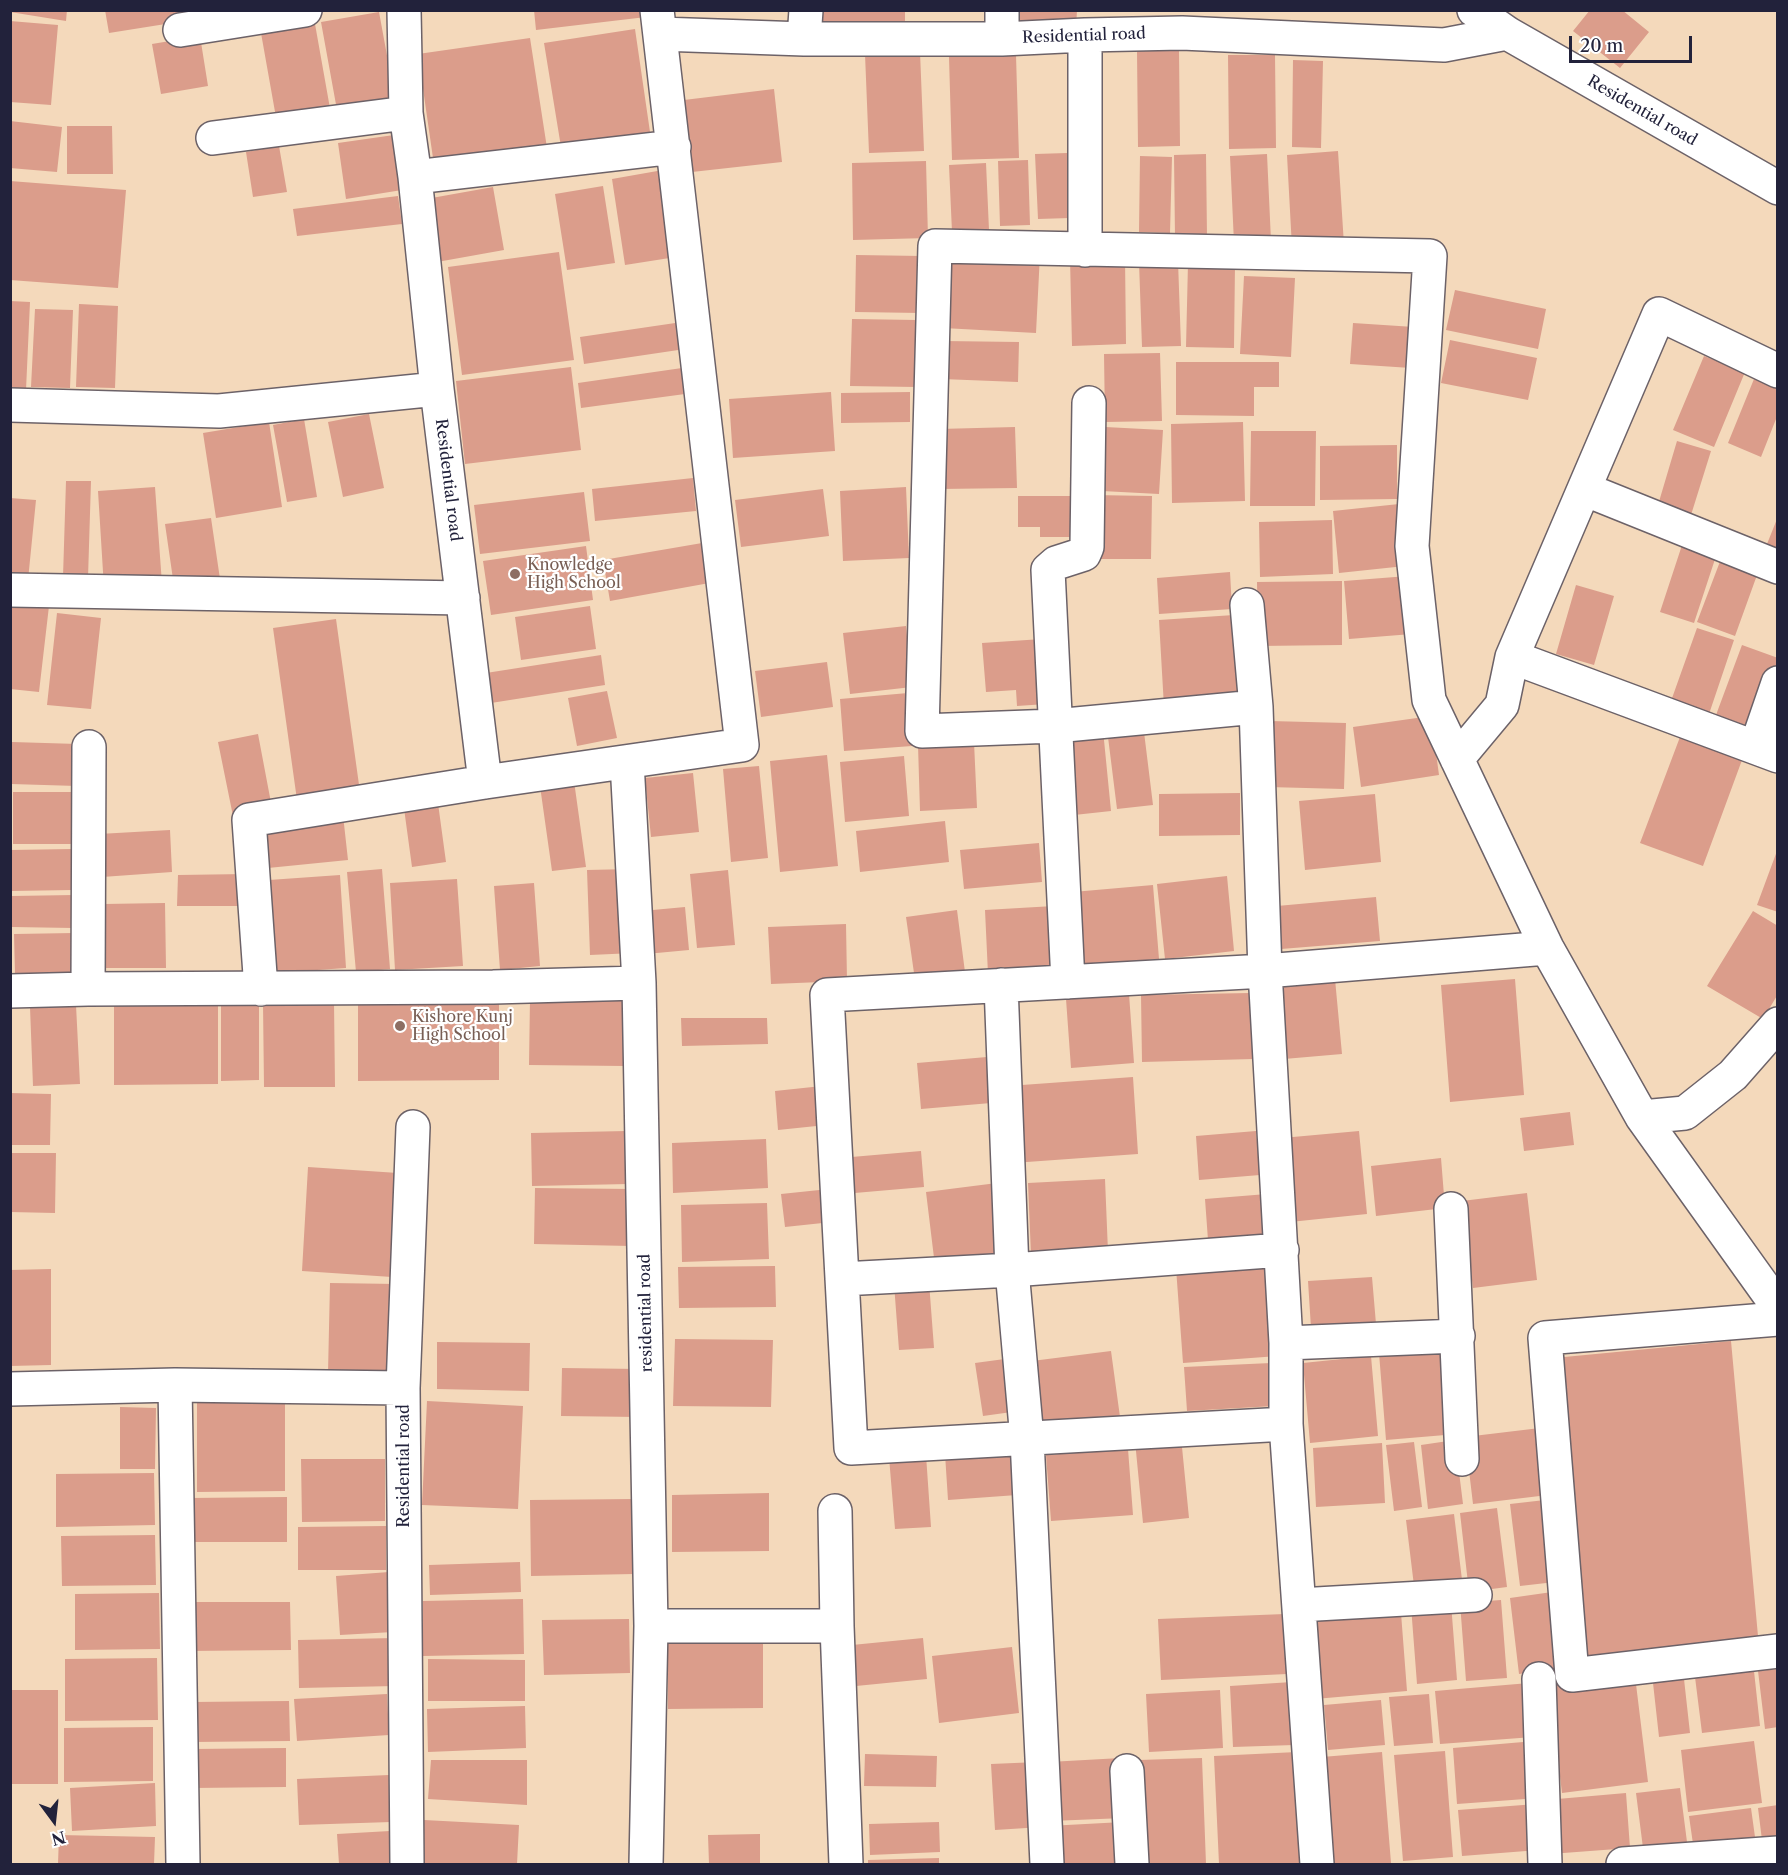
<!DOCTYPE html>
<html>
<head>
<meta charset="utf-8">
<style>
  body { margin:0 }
  #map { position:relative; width:1788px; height:1875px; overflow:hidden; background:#f4d9bb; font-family:"Libre Caslon Text",serif }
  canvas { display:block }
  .frame { position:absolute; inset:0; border:12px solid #22223b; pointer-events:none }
  .north { position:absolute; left:24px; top:1791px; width:60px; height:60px; -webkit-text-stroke:4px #fff; paint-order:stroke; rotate:165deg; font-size:16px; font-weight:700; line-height:24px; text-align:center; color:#22223b }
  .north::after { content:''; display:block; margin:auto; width:21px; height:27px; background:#22223b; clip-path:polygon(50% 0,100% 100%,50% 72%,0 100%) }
  .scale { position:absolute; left:1569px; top:36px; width:123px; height:27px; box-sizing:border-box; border:3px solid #22223b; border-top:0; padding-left:8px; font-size:18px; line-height:21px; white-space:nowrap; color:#22223b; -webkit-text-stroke:4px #fff; paint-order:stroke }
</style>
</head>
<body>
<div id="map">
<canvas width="1788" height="1875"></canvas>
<div class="frame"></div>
<div class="north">N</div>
<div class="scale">20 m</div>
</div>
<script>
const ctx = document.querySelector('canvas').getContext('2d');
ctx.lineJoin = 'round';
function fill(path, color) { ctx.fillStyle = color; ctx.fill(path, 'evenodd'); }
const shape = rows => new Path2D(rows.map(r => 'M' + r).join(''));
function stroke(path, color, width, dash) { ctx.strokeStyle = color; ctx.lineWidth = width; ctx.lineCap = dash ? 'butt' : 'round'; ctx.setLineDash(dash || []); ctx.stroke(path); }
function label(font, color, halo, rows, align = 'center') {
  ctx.font = font + ' "Libre Caslon Text",serif'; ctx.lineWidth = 4.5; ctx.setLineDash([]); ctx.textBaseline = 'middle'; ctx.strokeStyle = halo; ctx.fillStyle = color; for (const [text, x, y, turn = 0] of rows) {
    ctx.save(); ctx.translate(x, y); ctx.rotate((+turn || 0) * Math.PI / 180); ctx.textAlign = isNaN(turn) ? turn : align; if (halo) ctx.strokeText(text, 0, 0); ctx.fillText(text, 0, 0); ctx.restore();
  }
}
const building = shape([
  [10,10,67,10,66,21,10,12],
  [105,10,196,10,197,19,109,33],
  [534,10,645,10,646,17,536,30],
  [816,10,905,10,905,28,816,30],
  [1018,10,1077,10,1076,29,1017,28],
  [1590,10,1622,10,1649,32,1620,68,1573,31],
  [379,12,395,99,337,110,321,22],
  [10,21,58,25,51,105,10,102],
  [315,24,331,114,277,123,261,33],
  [635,29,650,132,561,147,544,43],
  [200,36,208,86,161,94,152,44],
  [530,38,547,148,434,165,418,54],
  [1179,50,1180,146,1138,147,1137,51],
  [920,52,924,151,869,153,865,54],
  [1016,55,1019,158,952,160,949,57],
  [1228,55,1275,55,1276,148,1229,149],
  [1293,60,1323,61,1321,148,1292,147],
  [774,89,782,162,692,172,684,100],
  [10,121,62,127,57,172,10,168],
  [67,126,112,126,113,174,67,174],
  [394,135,402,190,346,199,338,143],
  [279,146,287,192,253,197,246,152],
  [1338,151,1344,245,1292,248,1287,155],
  [1067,153,1070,218,1038,219,1035,154],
  [1206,154,1207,237,1175,237,1174,155],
  [1267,154,1271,241,1234,243,1230,156],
  [1140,156,1172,157,1170,233,1139,232],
  [1028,160,1030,225,1000,226,998,161],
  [926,161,928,238,853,240,852,163],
  [986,163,989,230,952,232,949,165],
  [663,170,676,257,625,265,612,179],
  [10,181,126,190,118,288,10,280],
  [603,186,615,263,567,270,555,194],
  [493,187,504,250,437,262,426,199],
  [398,196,402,224,297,236,293,209],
  [947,250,1040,254,1036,333,943,328],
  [559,252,574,360,462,375,448,267],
  [856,255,922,256,921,313,855,312],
  [1125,257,1126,344,1072,346,1070,258],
  [1178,261,1181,346,1142,347,1139,262],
  [1188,263,1235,264,1234,348,1186,347],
  [1244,276,1295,278,1291,357,1240,354],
  [1455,290,1546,309,1538,349,1446,330],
  [10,301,30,302,26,390,10,389],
  [79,304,118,306,115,388,76,387],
  [35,309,73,310,70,388,31,387],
  [852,319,917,320,916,387,850,386],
  [682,322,685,349,584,364,580,337],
  [1353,323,1414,327,1411,368,1350,364],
  [1450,340,1537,358,1528,400,1441,383],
  [943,341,1019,342,1018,382,942,379],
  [1160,353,1162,421,1105,422,1104,354],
  [1704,356,1745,372,1714,447,1673,430],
  [1176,362,1279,362,1279,387,1254,387,1254,416,1176,415],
  [571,367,581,450,465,464,456,381],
  [682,368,685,394,581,408,578,383],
  [1754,379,1778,388,1778,414,1761,457,1728,443],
  [831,392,835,451,733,458,729,399],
  [910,392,910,422,841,423,841,393],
  [369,414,384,488,343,497,328,422],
  [304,419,317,497,287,502,273,425],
  [269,422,282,507,216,518,203,433],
  [1243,422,1245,501,1172,503,1171,424],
  [1015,427,1017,488,940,489,939,429],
  [1105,427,1163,430,1159,494,1102,491],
  [1251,431,1316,431,1315,506,1250,506],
  [1677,441,1711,451,1691,515,1658,505],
  [1397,445,1397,499,1320,500,1320,446],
  [693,478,696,511,595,521,592,489],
  [66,481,91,481,88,578,63,577],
  [155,487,162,584,104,588,98,491],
  [906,487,909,558,843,561,840,491],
  [823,489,829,536,741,547,735,500],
  [584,492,590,541,480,554,474,505],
  [1093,495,1152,496,1151,559,1092,559],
  [1018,496,1079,496,1079,537,1040,537,1040,527,1018,527],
  [10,498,36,500,28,580,10,579],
  [1399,504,1405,566,1339,573,1333,511],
  [211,518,220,579,174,586,165,524],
  [1777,519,1778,519,1778,560,1763,554],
  [1332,520,1333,574,1260,577,1259,522],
  [1684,539,1718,550,1694,623,1660,612],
  [708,542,715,582,610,601,603,560],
  [586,546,593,600,491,615,483,561],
  [1724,551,1761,564,1735,636,1697,622],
  [1230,572,1232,609,1159,614,1157,578],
  [1408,576,1412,634,1349,639,1344,581],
  [1342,581,1342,645,1258,646,1257,582],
  [1576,585,1614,596,1594,665,1556,654],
  [10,602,49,606,39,692,10,689],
  [590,606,596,649,521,660,515,617],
  [57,613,101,618,91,709,47,705],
  [1234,615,1240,702,1164,707,1159,620],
  [336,619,360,792,297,800,273,628],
  [906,626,912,687,850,694,843,633],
  [1697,628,1734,640,1709,714,1671,701],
  [1042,639,1046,704,1017,706,1016,690,986,692,982,643],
  [1742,645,1778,658,1778,664,1753,728,1716,715],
  [601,655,605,685,491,703,486,673],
  [827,662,833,707,761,717,755,671],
  [607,691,617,738,577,746,568,698],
  [908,693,912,746,844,751,840,699],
  [1431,716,1439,775,1361,787,1353,727],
  [1270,721,1346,723,1344,789,1268,787],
  [1103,730,1111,811,1065,816,1057,735],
  [1144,732,1153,805,1117,809,1108,737],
  [258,734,272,808,233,816,218,742],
  [1680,737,1742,760,1703,866,1640,843],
  [12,742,78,744,77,786,11,784],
  [974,742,977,808,920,811,918,745],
  [827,755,838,866,780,872,770,761],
  [904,756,909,816,845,822,840,762],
  [759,766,768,858,731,862,723,769],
  [693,773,699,832,651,837,645,778],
  [574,781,586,867,552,871,540,786],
  [13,792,73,792,73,844,13,844],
  [1240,793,1240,835,1159,836,1159,794],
  [1375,794,1381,862,1305,870,1299,801],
  [437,796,446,862,412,867,403,801],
  [343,815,348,860,268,868,264,822],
  [945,821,949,862,860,872,856,831],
  [170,830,172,872,102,877,99,834],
  [1039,843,1042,882,964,889,960,850],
  [72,849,72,890,11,891,10,850],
  [1777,851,1778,851,1778,912,1757,905],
  [382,869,390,969,356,972,347,872],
  [631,869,634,953,590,955,587,870],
  [728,870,735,945,697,948,690,874],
  [246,874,247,906,177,906,178,875],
  [340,875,346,968,275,973,269,880],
  [1227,876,1234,951,1165,959,1157,884],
  [457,879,463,966,395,970,390,883],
  [534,883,540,966,500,970,494,886],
  [1153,885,1159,959,1078,966,1073,892],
  [74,895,73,928,12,927,12,896],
  [1376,897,1380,941,1281,949,1277,906],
  [165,903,166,968,105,968,104,904],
  [1054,906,1057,970,988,974,985,910],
  [685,907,689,950,646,954,642,911],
  [957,910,966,980,916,987,906,917],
  [1753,911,1778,926,1778,994,1763,1019,1707,986],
  [846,924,847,981,771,984,768,927],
  [74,933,74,972,15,974,14,934],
  [1335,979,1342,1054,1284,1059,1278,984],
  [1515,979,1524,1095,1450,1102,1441,985],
  [1250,993,1253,1059,1142,1062,1141,995],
  [1129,994,1134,1063,1071,1068,1066,999],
  [499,995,499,1080,358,1081,358,996],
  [530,999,627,1000,625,1066,529,1065],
  [114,1001,218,1001,218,1084,114,1085],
  [221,1001,259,1001,259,1080,221,1081],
  [334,1002,335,1087,264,1087,263,1003],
  [76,1005,80,1084,33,1086,30,1007],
  [681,1018,767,1018,768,1044,682,1046],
  [987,1057,991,1103,921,1109,917,1063],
  [1133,1077,1138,1154,1013,1163,1008,1086],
  [822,1086,826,1125,778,1130,775,1091],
  [10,1093,51,1094,50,1145,10,1145],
  [1570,1112,1574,1145,1524,1151,1520,1118],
  [627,1131,629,1184,532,1186,531,1133],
  [1256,1131,1260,1175,1199,1180,1196,1136],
  [1359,1131,1367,1214,1290,1222,1282,1138],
  [766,1139,768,1188,673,1193,672,1143],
  [921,1151,924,1187,843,1194,840,1158],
  [10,1153,56,1153,55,1213,10,1212],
  [1441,1158,1445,1208,1376,1216,1371,1166],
  [308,1167,398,1173,392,1277,302,1271],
  [1105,1179,1108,1252,1031,1255,1028,1183],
  [997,1183,1006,1257,935,1266,926,1192],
  [535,1188,632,1189,631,1246,534,1244],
  [829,1189,832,1222,785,1227,781,1194],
  [1527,1193,1537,1280,1473,1288,1462,1201],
  [1267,1194,1271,1235,1208,1240,1205,1199],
  [767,1203,769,1259,682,1262,681,1205],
  [1271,1261,1278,1356,1183,1363,1176,1268],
  [775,1266,776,1307,679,1308,678,1267],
  [51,1269,51,1365,10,1366,10,1270],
  [1372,1277,1376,1324,1311,1328,1308,1281],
  [929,1282,934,1348,899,1350,894,1284],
  [330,1283,397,1284,395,1375,328,1373],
  [675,1339,773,1340,771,1407,673,1406],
  [1731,1341,1759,1647,1583,1664,1554,1358],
  [437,1342,530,1343,529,1391,437,1389],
  [1450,1348,1457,1434,1386,1440,1379,1353],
  [1111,1351,1120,1417,1033,1428,1024,1362],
  [1371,1356,1378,1436,1310,1443,1303,1363],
  [1012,1358,1019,1411,983,1416,975,1363],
  [1271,1363,1274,1406,1187,1411,1184,1367],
  [562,1368,639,1369,638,1417,561,1416],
  [285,1399,285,1491,197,1492,197,1400],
  [427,1401,523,1406,518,1509,422,1505],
  [120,1407,156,1408,155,1469,120,1469],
  [1540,1428,1548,1495,1473,1504,1465,1437],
  [1181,1437,1189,1518,1143,1523,1135,1441],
  [1455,1440,1463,1504,1428,1509,1421,1445],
  [1414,1442,1422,1507,1394,1511,1386,1445],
  [1382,1443,1385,1503,1316,1507,1313,1448],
  [1013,1448,1017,1495,948,1500,945,1454],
  [1128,1449,1133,1515,1051,1521,1046,1455],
  [926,1455,931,1527,895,1529,889,1457],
  [301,1459,385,1459,385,1521,302,1522],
  [154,1473,155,1525,56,1527,56,1474],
  [769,1493,769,1551,672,1552,672,1495],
  [287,1497,287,1542,190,1542,190,1498],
  [634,1499,634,1574,531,1576,530,1500],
  [1545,1500,1555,1582,1520,1586,1510,1504],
  [1497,1508,1507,1587,1469,1592,1460,1513],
  [1454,1514,1463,1588,1415,1594,1406,1520],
  [386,1526,386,1570,298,1570,298,1527],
  [155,1535,156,1585,62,1586,61,1536],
  [520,1562,521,1592,430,1595,429,1565],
  [389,1572,393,1632,340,1635,336,1576],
  [1552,1592,1561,1668,1519,1674,1510,1598],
  [159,1593,160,1649,75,1650,75,1594],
  [523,1599,524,1654,423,1656,423,1601],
  [1400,1600,1407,1691,1315,1699,1307,1607],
  [1501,1600,1507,1678,1466,1681,1460,1603],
  [187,1602,290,1602,291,1650,187,1651],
  [1451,1603,1457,1680,1417,1684,1411,1606],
  [1285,1614,1287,1674,1161,1680,1158,1619],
  [629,1619,630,1673,544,1675,542,1620],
  [395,1638,396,1686,299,1688,298,1640],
  [923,1638,927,1679,856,1686,852,1645],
  [668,1639,763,1639,763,1708,668,1709],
  [1012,1647,1019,1713,939,1723,932,1656],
  [157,1658,158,1720,65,1721,65,1659],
  [428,1659,525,1660,525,1701,428,1701],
  [1753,1662,1760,1726,1702,1733,1694,1669],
  [1778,1669,1778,1727,1765,1729,1758,1671],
  [1683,1670,1690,1733,1659,1737,1652,1674],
  [1635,1676,1648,1782,1562,1793,1549,1686],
  [1292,1682,1294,1745,1233,1747,1230,1686],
  [1529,1683,1533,1737,1440,1744,1435,1691],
  [10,1690,58,1690,58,1784,10,1784],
  [1220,1690,1223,1748,1149,1752,1146,1694],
  [387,1694,389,1735,297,1741,294,1699],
  [1429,1694,1433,1743,1394,1746,1389,1697],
  [1381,1700,1385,1745,1328,1750,1324,1705],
  [289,1701,290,1741,193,1742,193,1702],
  [525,1706,526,1748,428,1752,427,1709],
  [153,1727,153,1781,64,1782,64,1728],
  [1535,1741,1539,1798,1457,1804,1453,1748],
  [1754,1741,1762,1803,1688,1812,1681,1750],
  [286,1748,286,1787,192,1788,193,1749],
  [1445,1751,1453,1857,1403,1861,1394,1755],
  [1297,1752,1301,1864,1219,1864,1214,1756],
  [1382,1752,1391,1863,1330,1864,1322,1757],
  [865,1754,937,1756,936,1787,864,1786],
  [1121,1758,1124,1818,1051,1821,1049,1762],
  [1202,1758,1206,1864,1144,1864,1139,1760],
  [431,1760,527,1760,527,1805,428,1799],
  [1038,1762,1042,1827,995,1830,991,1764],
  [389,1775,391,1822,299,1825,297,1779],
  [155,1783,156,1826,72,1831,70,1788],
  [1680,1788,1687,1842,1643,1848,1636,1793],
  [1626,1793,1630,1848,1550,1854,1546,1800],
  [1536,1804,1539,1850,1462,1856,1458,1810],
  [1778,1805,1778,1838,1762,1840,1758,1808],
  [1751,1808,1755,1837,1693,1844,1689,1816],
  [424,1820,519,1825,517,1864,422,1863],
  [939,1822,940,1852,870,1855,869,1824],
  [1123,1822,1125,1864,1049,1864,1048,1826],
  [390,1831,392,1864,339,1864,337,1834],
  [760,1834,760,1864,709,1864,708,1835],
  [59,1835,155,1837,154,1864,58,1864],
  [939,1858,939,1864,868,1864,868,1860]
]);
const minor = shape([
  [404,10,406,113,415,177,437,389,485,782],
  [1474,10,1507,33,1778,188],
  [180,30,305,10],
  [660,34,804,39,1002,39,1085,35,1182,33,1444,45,1507,33],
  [804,39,806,10],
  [1002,39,1002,10],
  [213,138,406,113],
  [415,177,674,147],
  [1085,250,1085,35],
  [10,405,219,411,437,389],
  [1584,489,1778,567],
  [10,590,463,598],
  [1247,605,1256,707,1265,971,1286,1343,1286,1424,1317,1864],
  [1512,657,1778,756],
  [1256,707,1055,726,922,731,935,246,1430,256,1412,546,1429,700,1547,948,1642,1117,1778,1307],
  [1756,747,1778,683],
  [1457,759,1502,705,1512,657,1659,314,1778,371],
  [627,762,639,983,651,1626,646,1864],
  [1068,982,1048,570,1056,563,1084,554,1087,547,1089,403],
  [1001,985,1012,1270,1027,1439,1047,1864],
  [88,989,89,747],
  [261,989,249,820,485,782,742,745,657,10],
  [10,991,88,989,493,987,639,983],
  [1642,1117,1685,1113,1733,1075,1778,1024],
  [1451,1209,1462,1459],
  [842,1279,1012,1270,1282,1250],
  [1778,1319,1545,1338,1572,1675,1778,1651],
  [1286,1343,1458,1336],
  [175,1385,183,1864],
  [403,1388,413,1127],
  [10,1389,175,1385,403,1388,407,1864],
  [1286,1424,851,1448,827,995,1265,971,1547,948],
  [835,1511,837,1626,846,1864],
  [1299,1605,1475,1595],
  [651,1626,837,1626],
  [1539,1679,1545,1864],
  [1127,1771,1132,1864],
  [1623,1864,1778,1853]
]);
const markers = [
  [515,574,6,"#8d6e63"],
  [400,1026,6,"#8d6e63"]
];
const streetNames = [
  ["Residential road",1084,36,-2],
  ["Residential road",1642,111,30],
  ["Residential road",448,480,83],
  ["residential road",646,1313,-91],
  ["Residential road",404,1466,-90]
];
const educationNames = [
  ["Knowledge",527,565],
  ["High School",527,583],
  ["Kishore Kunj",412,1017],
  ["High School",412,1035]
];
fill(building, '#db9d8b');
stroke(minor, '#6c6268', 36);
stroke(minor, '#fff', 33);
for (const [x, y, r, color] of markers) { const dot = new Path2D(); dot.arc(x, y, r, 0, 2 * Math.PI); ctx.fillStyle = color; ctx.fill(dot); stroke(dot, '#fff', 2); }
label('16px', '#22223b', '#fff', streetNames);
label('16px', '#785e54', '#fff', educationNames, 'left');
</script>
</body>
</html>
